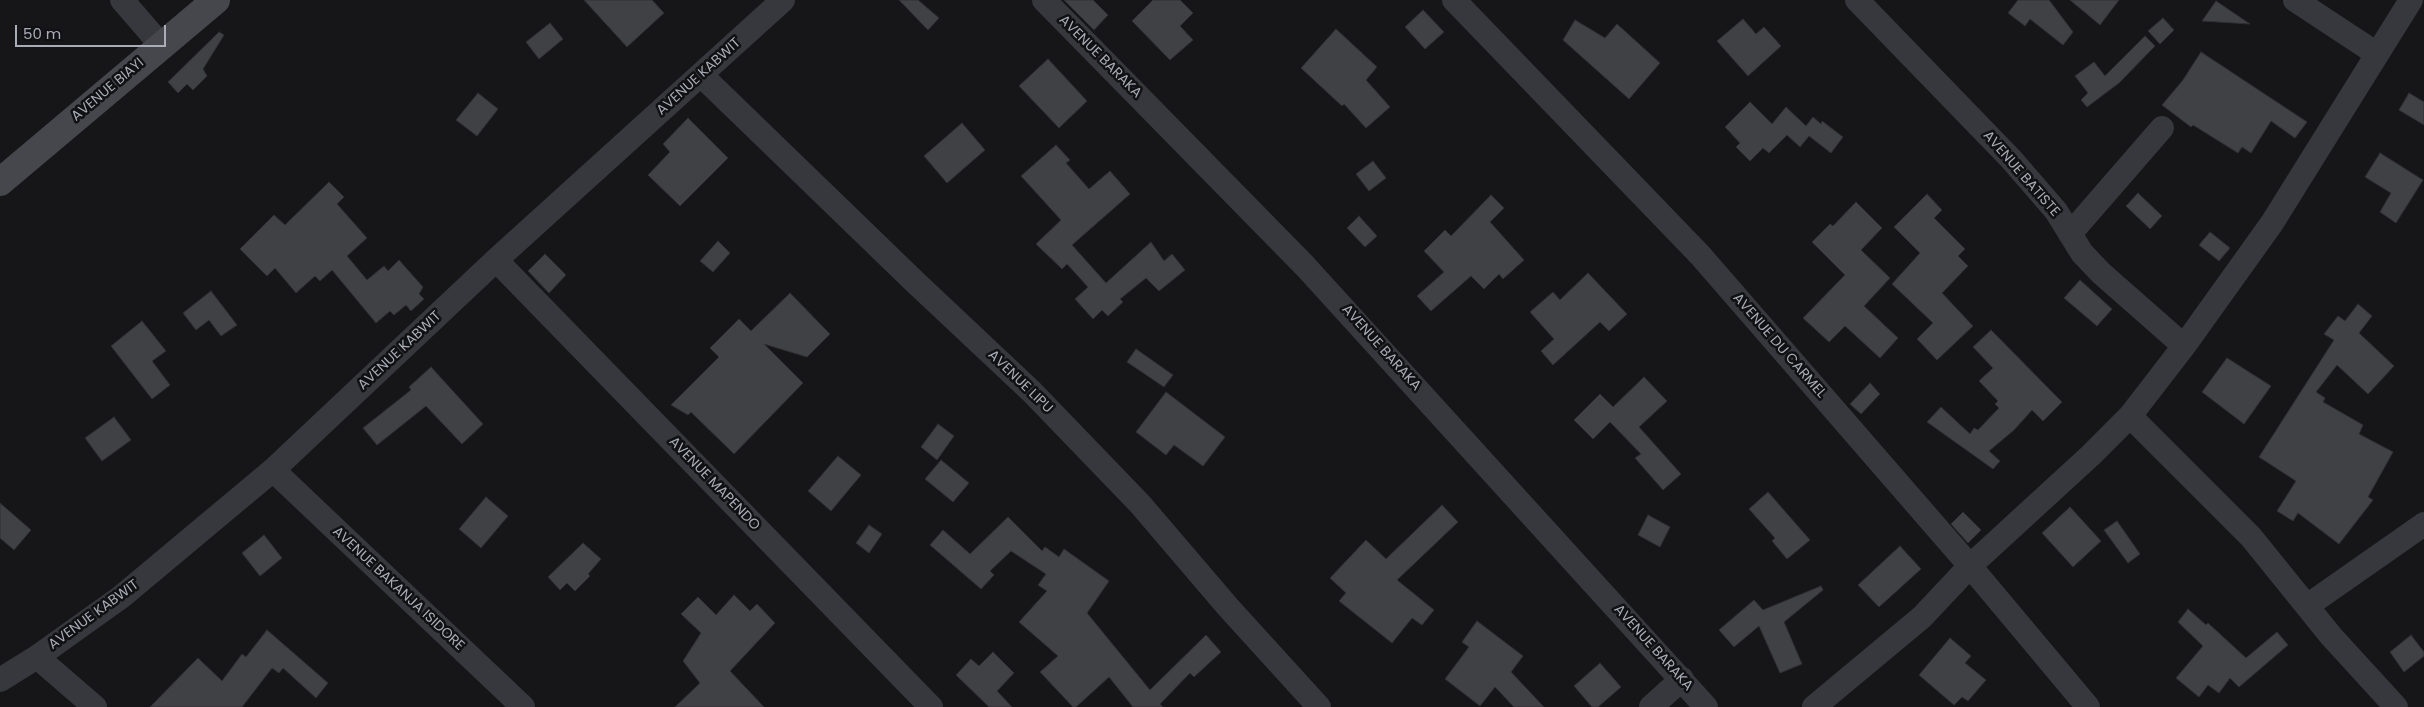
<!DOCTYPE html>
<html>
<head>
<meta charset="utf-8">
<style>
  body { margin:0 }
  #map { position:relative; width:2424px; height:707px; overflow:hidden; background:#161618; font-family:Poppins,sans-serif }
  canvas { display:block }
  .scale { position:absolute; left:15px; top:25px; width:151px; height:22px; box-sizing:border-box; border:2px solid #a8adb8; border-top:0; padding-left:6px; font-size:15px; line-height:18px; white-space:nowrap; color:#a8adb8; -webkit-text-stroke:4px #111113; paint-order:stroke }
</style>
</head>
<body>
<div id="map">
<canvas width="2424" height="707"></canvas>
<div class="scale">50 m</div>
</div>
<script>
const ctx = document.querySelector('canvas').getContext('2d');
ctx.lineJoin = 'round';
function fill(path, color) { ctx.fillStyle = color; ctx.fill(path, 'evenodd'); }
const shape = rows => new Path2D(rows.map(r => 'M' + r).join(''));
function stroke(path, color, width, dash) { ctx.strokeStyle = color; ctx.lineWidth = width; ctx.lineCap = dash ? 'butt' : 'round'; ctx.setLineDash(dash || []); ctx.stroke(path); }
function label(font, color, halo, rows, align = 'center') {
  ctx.font = font + ' Poppins,sans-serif'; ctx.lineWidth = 5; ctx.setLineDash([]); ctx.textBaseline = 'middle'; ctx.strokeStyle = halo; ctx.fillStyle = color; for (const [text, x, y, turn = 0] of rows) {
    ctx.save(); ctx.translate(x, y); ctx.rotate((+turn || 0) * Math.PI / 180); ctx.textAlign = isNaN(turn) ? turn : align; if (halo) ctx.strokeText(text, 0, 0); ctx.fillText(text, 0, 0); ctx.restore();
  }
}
const building = shape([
  [584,0,652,0,664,13,627,47,584,0],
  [899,0,918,0,939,18,928,30,899,0],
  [1064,0,1093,0,1108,15,1094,30,1064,0],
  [1153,0,1180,0,1193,13,1180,26,1193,40,1170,60,1132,21,1153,0],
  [2018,0,2049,0,2073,32,2063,45,2030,19,2025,26,2008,13,2018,0],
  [2070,0,2119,0,2100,25,2070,0],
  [2216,1,2250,24,2202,21,2216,1],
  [1423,10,1444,32,1425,49,1405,27,1423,10],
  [2163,18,2174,30,2160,44,2148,31,2163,18],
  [1743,19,1756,34,1764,27,1781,46,1748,76,1717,41,1743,19],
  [1575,20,1605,38,1617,24,1660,63,1629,99,1563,40,1575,20],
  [550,23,563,39,539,59,526,42,550,23],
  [1336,29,1377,67,1366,80,1390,107,1366,128,1344,104,1342,106,1301,68,1336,29],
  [219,32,224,35,203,69,207,76,193,90,187,84,178,93,168,82,219,32],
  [2145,36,2155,46,2119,83,2087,107,2081,100,2088,93,2075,76,2094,62,2105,76,2145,36],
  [2201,52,2307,122,2295,138,2271,121,2251,153,2242,147,2238,153,2193,125,2191,127,2162,105,2183,80,2201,52],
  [1048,59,1087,101,1059,128,1019,86,1048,59],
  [478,93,498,109,477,136,456,120,478,93],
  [2409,93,2424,102,2424,125,2399,110,2409,93],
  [1750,102,1772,124,1786,107,1806,126,1813,117,1821,124,1822,121,1843,137,1831,153,1809,136,1800,147,1787,135,1769,153,1763,148,1750,161,1736,147,1740,143,1725,127,1750,102],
  [688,118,728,158,680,206,648,175,670,152,663,144,688,118],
  [962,123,985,150,947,183,924,156,962,123],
  [1056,145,1070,160,1066,163,1089,189,1110,171,1130,194,1072,245,1106,283,1151,242,1164,261,1172,254,1185,270,1159,291,1146,278,1120,299,1123,302,1108,316,1102,310,1093,319,1075,299,1088,287,1067,264,1062,269,1036,244,1061,220,1021,176,1056,145],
  [2380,153,2423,180,2396,223,2380,212,2391,193,2365,177,2380,153],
  [1373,161,1386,178,1369,191,1356,174,1373,161],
  [329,182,344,197,337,204,367,238,347,256,367,280,384,266,388,271,399,260,423,287,419,294,424,299,411,311,406,305,394,315,390,311,376,323,332,270,320,281,315,276,296,293,275,268,267,276,240,249,274,215,285,225,329,182],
  [2138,193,2162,216,2150,229,2126,206,2138,193],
  [1927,194,1942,210,1934,218,1965,249,1958,256,1968,266,1942,293,1973,326,1937,360,1917,339,1933,323,1892,284,1920,253,1894,227,1927,194],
  [1491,195,1504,208,1490,222,1524,260,1503,279,1499,274,1484,289,1471,276,1431,311,1417,296,1444,272,1424,251,1445,230,1451,236,1491,195],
  [1856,202,1882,228,1861,250,1890,278,1864,306,1898,338,1880,358,1845,326,1829,342,1803,318,1845,275,1812,242,1830,224,1833,226,1856,202],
  [1359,216,1377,236,1365,247,1347,228,1359,216],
  [2210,232,2230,248,2219,261,2199,245,2210,232],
  [718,241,730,253,713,272,700,261,718,241],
  [545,254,566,275,549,293,528,271,545,254],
  [1588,273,1627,314,1609,331,1600,322,1553,365,1541,351,1554,339,1530,312,1553,292,1560,300,1588,273],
  [2080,280,2112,309,2097,326,2064,298,2080,280],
  [211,291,237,325,221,336,209,320,196,330,183,313,211,291],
  [790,293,830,334,807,357,764,344,803,383,734,454,691,412,688,415,671,405,719,357,710,348,739,319,751,331,790,293],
  [2358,304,2372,316,2359,333,2394,366,2368,394,2337,365,2316,392,2325,398,2323,402,2363,425,2359,434,2393,452,2368,497,2373,500,2339,544,2298,513,2293,521,2277,511,2296,481,2259,457,2334,340,2324,334,2338,316,2345,321,2358,304],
  [142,321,166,351,152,361,170,385,152,399,111,346,142,321],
  [1991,330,2062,402,2043,421,2032,410,2014,430,1989,451,2000,461,1993,469,1927,422,1941,407,1970,434,1974,428,1978,430,1999,408,1995,404,1998,401,1979,381,1993,368,1973,347,1991,330],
  [1136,349,1173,375,1164,387,1127,362,1136,349],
  [2227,358,2271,386,2244,424,2202,392,2227,358],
  [431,367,483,424,462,444,426,406,377,445,363,428,411,390,409,387,431,367],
  [1644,377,1667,401,1639,427,1681,474,1663,490,1635,458,1641,454,1610,422,1593,439,1574,420,1600,394,1613,407,1644,377],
  [1870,383,1880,394,1861,414,1850,404,1870,383],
  [1166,392,1225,437,1203,466,1174,445,1166,455,1136,432,1166,392],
  [114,417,131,440,102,461,85,438,114,417],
  [938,424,954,436,937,460,921,447,938,424],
  [838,456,861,475,831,511,808,491,838,456],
  [941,460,969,483,953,502,925,479,941,460],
  [1768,492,1810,540,1787,559,1772,541,1775,538,1749,509,1768,492],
  [486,497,508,516,481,548,459,529,486,497],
  [0,503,31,530,14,550,0,538,0,503],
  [1442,505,1458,522,1397,580,1434,610,1422,625,1412,618,1392,643,1339,601,1346,593,1330,578,1366,540,1386,559,1442,505],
  [2070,507,2101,541,2073,567,2042,533,2070,507],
  [1963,512,1981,530,1968,543,1951,524,1963,512],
  [1648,515,1670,527,1660,547,1638,535,1648,515],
  [1008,517,1042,551,1045,547,1059,557,1064,549,1109,581,1087,613,1150,690,1206,635,1221,652,1194,677,1190,673,1160,704,1163,707,1133,707,1109,677,1076,707,1073,707,1040,672,1058,656,1019,622,1047,591,1038,585,1046,574,1011,551,990,571,994,575,981,589,930,545,943,530,970,554,1008,517],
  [2117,521,2140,554,2128,563,2104,530,2117,521],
  [869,525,882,534,869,553,856,543,869,525],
  [264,535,282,558,260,576,242,553,264,535],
  [583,543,601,559,588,574,590,576,575,591,567,583,560,590,548,577,583,543],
  [1900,546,1921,569,1879,607,1858,585,1900,546],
  [1821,586,1823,590,1784,622,1802,664,1780,673,1759,626,1734,647,1719,630,1754,600,1763,610,1821,586],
  [734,595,750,611,757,604,775,623,730,671,764,707,675,707,700,683,683,661,701,633,681,614,698,597,716,615,734,595],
  [2188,609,2206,625,2208,623,2246,658,2277,632,2288,645,2239,687,2230,678,2219,693,2208,685,2199,697,2176,678,2203,646,2178,622,2188,609],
  [1477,621,1523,656,1511,672,1544,707,1514,707,1495,687,1480,706,1445,679,1469,647,1462,642,1477,621],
  [267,630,328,683,316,698,283,668,279,673,272,668,242,707,150,707,198,658,222,681,242,654,246,657,267,630],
  [2411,635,2424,652,2424,656,2404,672,2390,652,2411,635],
  [1950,638,1971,656,1965,663,1986,680,1968,701,1962,697,1954,705,1919,675,1950,638],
  [993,652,1014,673,997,691,1012,707,989,707,956,675,971,659,979,666,993,652],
  [1600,663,1621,687,1598,707,1592,707,1574,686,1600,663]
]);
const street = shape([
  [122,0,161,45],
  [1044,0,1305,266,1706,707],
  [1454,0,1700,255,1970,566,2088,707],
  [1857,0,2011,159,2056,211,2082,253,2101,273,2184,346],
  [2295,0,2377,54],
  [701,75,915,282,1032,392,1140,504,1228,607,1319,707],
  [2070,234,2162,128],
  [496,260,931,707],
  [2130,416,2251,537,2331,636,2396,707],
  [273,470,523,707],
  [2307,606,2424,524],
  [37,657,95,707],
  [0,680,37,657,121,597,273,470,496,260,783,0],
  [1651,707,1682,679],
  [1814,707,1922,617,1970,566,2091,455,2130,416,2184,346,2272,223,2411,0]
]);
const secondary = shape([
  [0,182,216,0]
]);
const streetNames = [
  ["AVENUE BARAKA",1100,57,45],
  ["AVENUE KABWIT",699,77,-42],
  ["AVENUE BIAYI",108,90,-40],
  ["AVENUE BATISTE",2021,174,49],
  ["AVENUE DU CARMEL",1779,346,49],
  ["AVENUE BARAKA",1381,348,48],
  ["AVENUE KABWIT",400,351,-43],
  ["AVENUE LIPU",1020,382,44],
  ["AVENUE MAPENDO",714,484,46],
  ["AVENUE BAKANJA ISIDORE",398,589,43],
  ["AVENUE KABWIT",94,615,-36],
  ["AVENUE BARAKA",1653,648,48]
];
fill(building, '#404145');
stroke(building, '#303034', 1);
stroke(street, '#37383d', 24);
stroke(secondary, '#45474d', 28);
label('14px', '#a8adb8', '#111113', streetNames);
</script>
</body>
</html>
